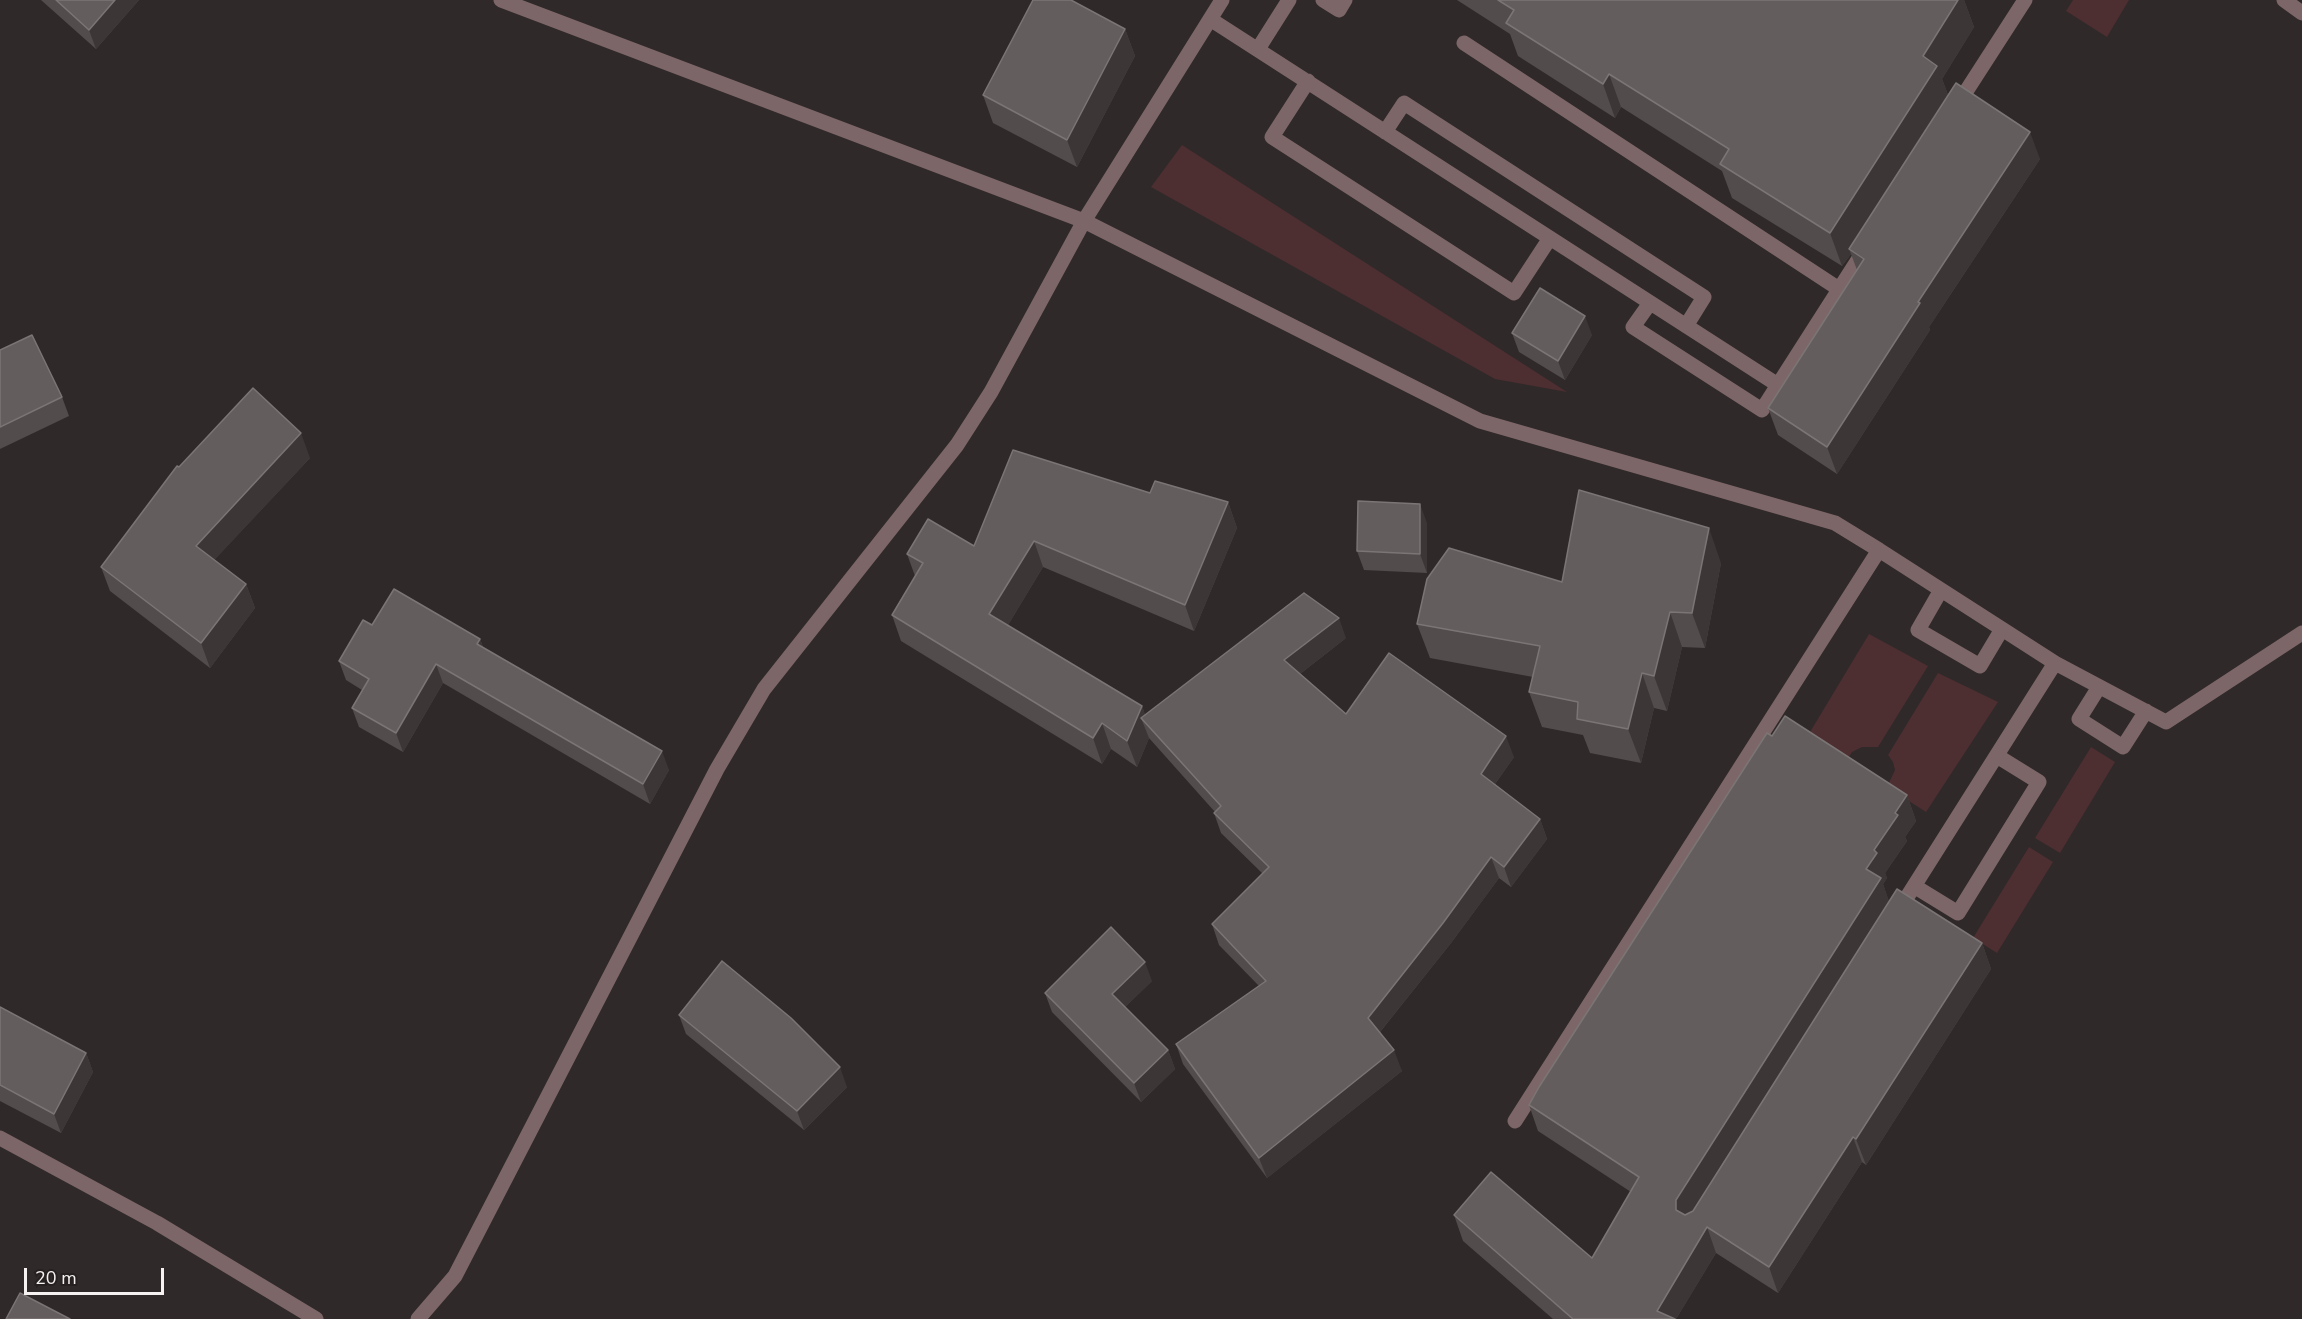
<!DOCTYPE html>
<html>
<head>
<meta charset="utf-8">
<style>
  body { margin:0 }
  #map { position:relative; width:2302px; height:1319px; overflow:hidden; background:#30292a; font-family:"Nunito Sans",sans-serif }
  canvas { display:block }
  .scale { position:absolute; left:24px; top:1268px; width:140px; height:27px; box-sizing:border-box; border:3px solid #f6f2f2; border-top:0; padding-left:8px; font-size:18px; line-height:21px; white-space:nowrap; color:#f6f2f2; -webkit-text-stroke:4px #262020; paint-order:stroke }
</style>
</head>
<body>
<div id="map">
<canvas width="2302" height="1319"></canvas>
<div class="scale">20 m</div>
</div>
<script>
const ctx = document.querySelector('canvas').getContext('2d');
ctx.lineJoin = 'round';
function fill(path, color) { ctx.fillStyle = color; ctx.fill(path, 'evenodd'); }
const shape = rows => new Path2D(rows.map(r => 'M' + r).join(''));
function stroke(path, color, width, dash) { ctx.strokeStyle = color; ctx.lineWidth = width; ctx.lineCap = dash ? 'butt' : 'round'; ctx.setLineDash(dash || []); ctx.stroke(path); }
const green = shape([
  [2073,0,2129,0,2107,37,2066,11],
  [1182,145,1567,392,1495,379,1151,187],
  [1869,634,1928,666,1878,747,1862,747,1852,752,1847,760,1807,737],
  [1938,673,1998,702,1926,812,1887,787,1895,770,1893,762,1888,755],
  [2091,747,2115,762,2060,853,2035,838],
  [2029,847,2053,862,1997,953,1973,938]
]);
const minor = shape([
  [501,0,1084,221,1480,421,1835,523,1879,550],
  [1323,0,1339,10,1345,0],
  [2284,0,2302,13],
  [1210,19,1778,385,1865,249],
  [1464,43,1839,289],
  [1258,49,1289,0],
  [1308,81,1272,137,1514,293,1550,238],
  [1956,107,2025,0],
  [1385,132,1404,103,1704,297,1686,326],
  [1650,303,1633,327,1762,410,1778,385],
  [1941,590,1918,630,1980,666,2002,629],
  [2055,663,2166,722,2302,633],
  [2099,687,2079,719,2123,747,2146,711],
  [1914,886,1958,913,2039,782,1997,756],
  [1515,1121,1879,550,2055,663,1897,913],
  [0,1138,157,1223,316,1319],
  [418,1319,455,1276,717,769,764,689,957,445,991,392,1084,221,1222,0]
]);
const wall = shape([
  [41,0,139,0,96,49],
  [1457,0,1964,0,1974,27,1942,79,1948,95,2040,159,1929,327,1930,330,1837,474,1778,435,1768,408,1857,270,1851,254,1842,266,1732,198,1722,171,1621,107,1615,118,1518,56,1510,34],
  [1125,29,1135,56,1077,167,993,123,983,95],
  [1512,333,1592,335,1565,380,1519,352],
  [0,350,62,397,69,416,0,449],
  [310,458,214,560,246,584,255,608,210,668,110,591,101,567,179,467],
  [1150,493,1228,502,1237,528,1194,631,1043,567,1008,625,1142,706,1145,715,1346,638,1300,674,1346,714,1514,757,1495,784,1540,819,1547,839,1511,887,1499,878,1451,943,1380,1032,1402,1071,1267,1178,1183,1064,1176,1044,1259,986,1219,945,1212,924,1263,874,1221,833,1214,813,1215,812,1149,738,1137,767,1111,749,1102,764,901,641,892,615,915,576,907,554,974,546],
  [1427,523,1427,573,1364,570,1357,551],
  [1721,563,1705,648,1682,647,1667,711,1654,708,1641,763,1590,753,1583,735,1542,727,1529,692,1533,677,1430,658,1417,624],
  [372,625,480,639,483,647,669,770,650,804,443,683,403,752,359,727,352,708,362,690,346,680,339,661],
  [1772,736,1907,795,1916,821,1905,837,1907,841,1885,873,1887,878,1883,884,1889,902,1982,943,1991,969,1866,1165,1862,1162,1778,1293,1716,1253,1676,1319,1553,1319,1463,1241,1454,1215,1592,1258,1631,1192,1538,1131,1529,1105],
  [1152,981,1125,1007,1168,1050,1175,1069,1141,1102,1052,1012,1045,993],
  [0,1007,86,1053,93,1072,61,1133,0,1101],
  [679,1015,847,1087,804,1130,686,1034]
]);
const shadedWall = shape([
  [115,0,139,0,96,49,89,30],
  [1958,0,1964,0,1974,27,1942,79,1950,100,1849,249,1851,254,1842,266,1830,233,1923,56],
  [1125,29,1135,56,1077,167,1067,140],
  [1609,74,1621,107,1615,118,1603,84],
  [2030,132,2040,159,1929,327,1930,330,1837,474,1827,447,1918,302],
  [1585,316,1592,335,1565,380,1558,361],
  [301,433,310,458,205,570,196,546],
  [1228,502,1237,528,1194,631,1185,605],
  [1420,504,1427,523,1427,573,1420,554],
  [1709,528,1721,563,1705,648,1692,613],
  [1034,541,1043,567,999,640,989,614],
  [246,584,255,608,210,668,201,643],
  [1670,612,1682,647,1667,711,1654,676],
  [1339,618,1346,638,1291,681,1284,660],
  [480,639,487,658,477,644],
  [436,664,443,683,403,752,396,733],
  [1642,673,1654,708,1641,763,1628,729],
  [1142,706,1150,728,1141,718,1149,738,1137,767,1127,741],
  [1102,723,1111,749,1102,764,1093,738],
  [1506,736,1514,757,1488,794,1481,774],
  [662,751,669,770,650,804,643,784],
  [1907,795,1916,821,1905,837,1907,841,1885,873,1887,878,1883,884,1890,904,1686,1226,1676,1210,1676,1200,1895,813],
  [1540,819,1547,839,1511,887,1504,867],
  [1491,857,1499,878,1451,943,1375,1038,1368,1018],
  [1982,943,1991,969,1866,1165,1856,1139],
  [1145,962,1152,981,1119,1013,1112,994],
  [1168,1050,1175,1069,1141,1102,1134,1083],
  [1394,1050,1402,1071,1267,1178,1259,1158],
  [86,1053,93,1072,61,1133,54,1114],
  [840,1067,847,1087,804,1130,797,1111],
  [1853,1137,1862,1162,1778,1293,1769,1267],
  [1707,1227,1716,1253,1676,1319,1660,1319,1657,1311]
]);
const building = shape([
  [56,0,115,0,89,30,56,0],
  [1033,0,1071,0,1125,29,1067,140,983,95,1033,0],
  [1498,0,1958,0,1923,56,1937,66,1830,233,1720,164,1729,149,1609,74,1603,84,1506,23,1514,10,1498,0],
  [1956,83,2030,132,1918,302,1920,303,1827,447,1768,408,1864,259,1849,249,1956,83],
  [1540,288,1585,316,1558,361,1512,333,1540,288],
  [32,335,62,397,0,427,0,350,32,335],
  [253,388,301,433,196,546,246,584,201,643,101,567,177,466,179,467,253,388],
  [1013,450,1150,493,1155,481,1228,502,1185,605,1034,541,989,614,1142,706,1127,741,1102,723,1093,738,892,615,923,563,907,554,928,519,974,546,1013,450],
  [1579,490,1709,528,1692,613,1670,612,1654,676,1642,673,1628,729,1577,719,1578,702,1529,692,1540,646,1417,624,1427,579,1449,548,1562,582,1579,490],
  [1358,501,1420,504,1420,554,1357,551,1358,501],
  [394,589,480,639,477,644,662,751,643,784,436,664,396,733,352,708,369,679,339,661,363,620,372,625,394,589],
  [1304,593,1339,618,1284,660,1346,714,1389,653,1506,736,1481,774,1540,819,1504,867,1491,857,1443,923,1368,1018,1394,1050,1259,1158,1176,1044,1266,981,1212,924,1269,867,1214,813,1221,806,1141,718,1304,593],
  [1785,716,1907,795,1895,813,1898,815,1874,850,1877,853,1866,869,1881,878,1676,1200,1676,1210,1685,1215,1693,1211,1897,889,1982,943,1856,1139,1853,1137,1769,1267,1707,1227,1657,1311,1675,1319,1573,1319,1454,1215,1491,1172,1592,1258,1639,1177,1529,1105,1539,1087,1767,733,1772,736,1785,716],
  [1111,927,1145,962,1112,994,1168,1050,1134,1083,1045,993,1111,927],
  [722,961,791,1018,840,1067,797,1111,679,1015,722,961],
  [0,1007,86,1053,54,1114,0,1085,0,1007],
  [20,1293,70,1319,6,1319,20,1293]
]);
fill(green, '#4d2e31');
stroke(minor, '#7d6668', 15);
fill(wall, '#524c4c');
fill(shadedWall, '#3d3637');
fill(building, '#645d5d');
stroke(building, '#7b7575', 1.5);
</script>
</body>
</html>
